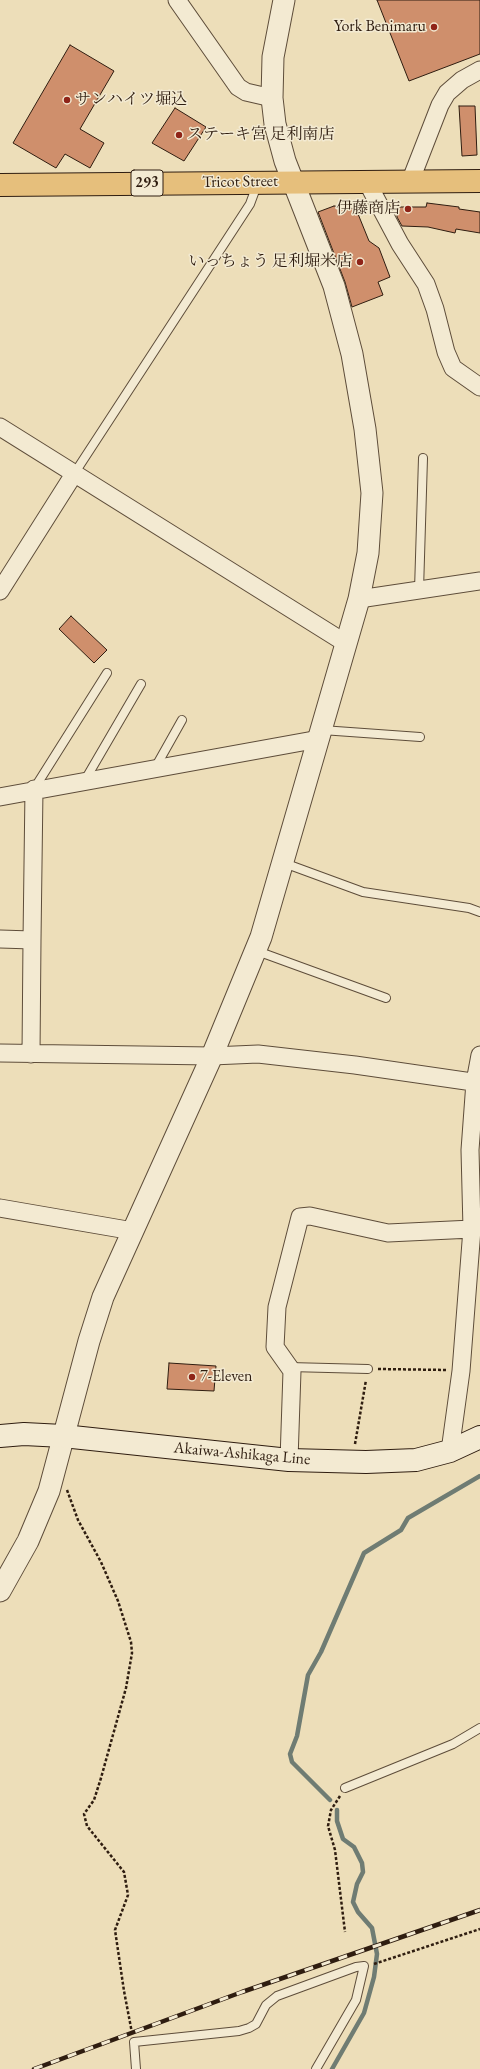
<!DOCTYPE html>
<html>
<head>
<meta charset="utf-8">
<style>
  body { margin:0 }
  canvas { display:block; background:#eddeb9 }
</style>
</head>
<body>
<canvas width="480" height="2069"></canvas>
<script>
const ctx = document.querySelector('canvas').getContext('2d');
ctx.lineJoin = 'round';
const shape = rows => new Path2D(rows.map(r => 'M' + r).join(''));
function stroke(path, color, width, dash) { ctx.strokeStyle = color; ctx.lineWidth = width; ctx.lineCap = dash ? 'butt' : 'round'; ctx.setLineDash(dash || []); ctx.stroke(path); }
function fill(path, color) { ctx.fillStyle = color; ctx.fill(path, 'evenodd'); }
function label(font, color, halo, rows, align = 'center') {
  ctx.font = font + ' "EB Garamond","Noto Serif JP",serif'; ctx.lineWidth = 3; ctx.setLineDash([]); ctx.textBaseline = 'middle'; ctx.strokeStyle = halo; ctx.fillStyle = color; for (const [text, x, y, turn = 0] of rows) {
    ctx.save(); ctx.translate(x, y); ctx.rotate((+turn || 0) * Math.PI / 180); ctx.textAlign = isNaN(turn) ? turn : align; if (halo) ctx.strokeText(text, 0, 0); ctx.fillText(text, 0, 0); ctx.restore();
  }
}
const stream = shape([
  [330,1800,292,1762,290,1754,297,1736,308,1675,321,1652,364,1553,401,1530,408,1518,480,1476],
  [332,2069,364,2013,374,1977,377,1954,372,1928,358,1912,353,1902,357,1884,363,1872,362,1863,354,1847,343,1839,337,1821,337,1810]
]);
const building = shape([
  [377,0,480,0,480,54,409,81,377,0],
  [70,45,114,71,80,129,104,143,90,168,65,154,56,168,13,143,70,45],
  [459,106,475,106,477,155,462,156,459,106],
  [175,108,206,127,184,161,152,143,175,108],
  [427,203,459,207,459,209,480,212,480,233,456,229,455,233,428,227,402,226,397,217,397,207,426,207,427,203],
  [334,206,356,209,369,241,379,248,390,277,378,282,383,295,352,307,345,282,318,212,334,206],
  [71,616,107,650,94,663,59,629,71,616],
  [169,1363,216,1366,214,1391,167,1389,169,1363]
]);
const path = shape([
  [378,1369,447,1370],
  [355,1444,366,1380],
  [67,1490,78,1520,101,1562,118,1601,131,1642,132,1653,126,1688,101,1778,94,1800,84,1814,87,1826,124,1872,128,1895,115,1930,124,1991,132,2033],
  [340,1796,331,1810,328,1826,335,1850,345,1932],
  [374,1964,480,1929]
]);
const service = shape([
  [74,474,250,204,257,185],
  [419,590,423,458],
  [322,730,420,737],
  [155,768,182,720],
  [85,780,141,684],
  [34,789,107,673],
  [284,863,363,892,469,908,480,912],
  [257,951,386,998],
  [289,1367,368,1369],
  [345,1788,453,1744,480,1728],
  [136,2069,134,2042,239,2031,249,2028,256,2024,266,2005,277,1996,356,1967,364,1966,356,2000,316,2069]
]);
const minor = shape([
  [177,0,238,87,246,92,272,98],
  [367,182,400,244,426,284,435,309,446,352,453,368,480,387],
  [410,182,440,105,447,93,462,80,480,70],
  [0,427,347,644],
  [0,591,74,474],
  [359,599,480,581],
  [0,797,319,739],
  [0,939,32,940,34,789],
  [0,1053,212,1056,258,1054,355,1065,480,1083],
  [31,1054,32,940],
  [0,1208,133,1231],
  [450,1451,461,1371,472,1229,470,1150,475,1082,480,1055],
  [289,1460,292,1371,275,1347,277,1307,300,1217,310,1216,388,1233,472,1229]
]);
const tertiary = shape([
  [0,1591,28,1541,49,1491,89,1341,103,1297,212,1056,261,937,359,599,368,553,372,493,365,429,352,354,334,286,285,161,275,124,272,98,273,57,284,0]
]);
const secondary = shape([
  [0,1436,24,1434,63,1436,289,1460,366,1462,416,1460,450,1451,480,1437]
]);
const trunk = shape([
  [0,185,480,181]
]);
const rail = shape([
  [34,2069,242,1992,480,1910]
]);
const markers = [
  [434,27,4,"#8f2418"],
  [67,100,4,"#8f2418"],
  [179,135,4,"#8f2418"],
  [408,209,4,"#8f2418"],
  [360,262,4,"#8f2418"],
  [192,1377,4,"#8f2418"]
];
const shields = [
  [147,183,32]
];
const shieldNames = [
  ["293",147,183]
];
const poiNames = [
  ["York Benimaru",426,27],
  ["サンハイツ堀込",75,100,"left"],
  ["ステーキ宮 足利南店",187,135,"left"],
  ["伊藤商店",400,209],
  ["いっちょう 足利堀米店",352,262],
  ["7-Eleven",200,1377,"left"]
];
const streetNames = [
  ["Tricot Street",240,182,-1],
  ["Akaiwa-Ashikaga Line",242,1454,5]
];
stroke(stream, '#6f7c73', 4.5);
fill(building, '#cf8f6c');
stroke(building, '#2f1d10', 1);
stroke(service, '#5e4d3a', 10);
stroke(minor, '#5e4d3a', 19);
stroke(tertiary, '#5e4d3a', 23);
stroke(secondary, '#2f1d10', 24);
stroke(trunk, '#2f1d10', 24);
stroke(path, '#2f1d10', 2.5, [3, 2]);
stroke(service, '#f3ead2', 8);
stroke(minor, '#f3ead2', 17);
stroke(tertiary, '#f3ead2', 21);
stroke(secondary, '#f3ead2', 22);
stroke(trunk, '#e6bf7c', 22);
stroke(rail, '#2f1d10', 4.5);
stroke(rail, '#f3ead2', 3, [9]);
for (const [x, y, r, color] of markers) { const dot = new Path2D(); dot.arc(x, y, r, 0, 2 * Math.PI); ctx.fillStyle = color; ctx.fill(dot); stroke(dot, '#f3ead2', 1.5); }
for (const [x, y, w] of shields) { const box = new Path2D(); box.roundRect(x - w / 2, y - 13, w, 26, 3); ctx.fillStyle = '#f3ead2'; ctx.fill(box); stroke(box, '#2f1d10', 1); }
label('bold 15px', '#2f1d10', null, shieldNames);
label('16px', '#2f1d10', '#f3ead2', poiNames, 'right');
label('16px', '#2f1d10', '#f3ead2', streetNames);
</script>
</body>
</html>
